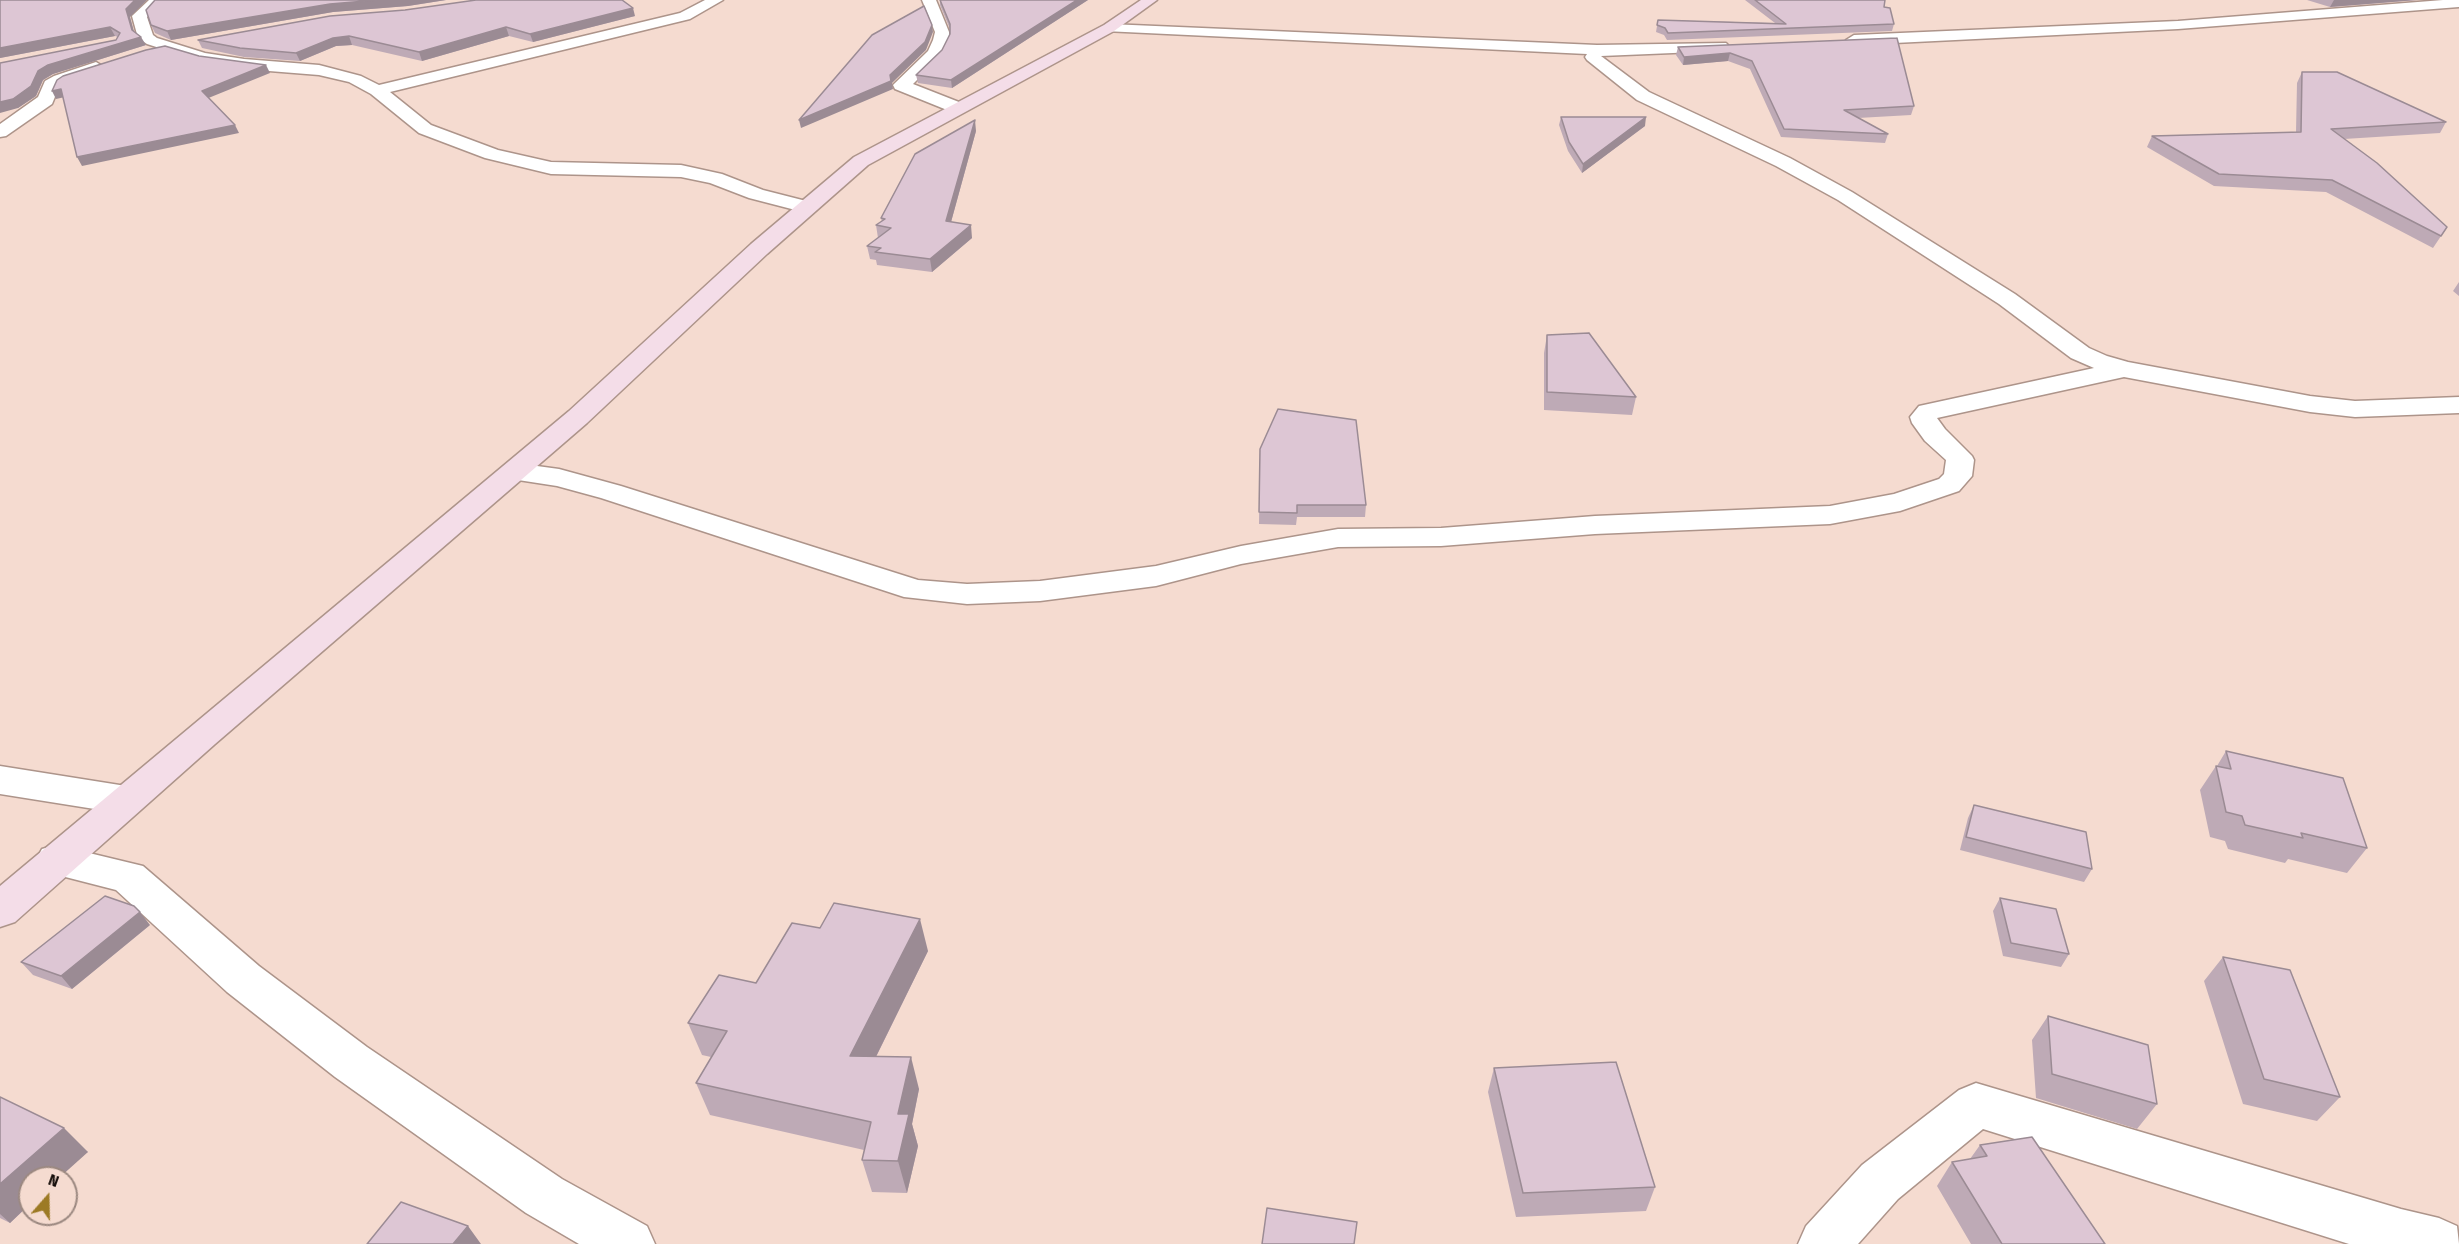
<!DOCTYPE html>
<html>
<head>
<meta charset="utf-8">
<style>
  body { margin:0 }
  #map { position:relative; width:2459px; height:1244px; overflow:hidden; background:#f5dbd0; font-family:"Fira Sans Condensed",sans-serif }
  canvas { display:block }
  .north { position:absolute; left:18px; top:1166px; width:60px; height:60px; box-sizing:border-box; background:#f5dbd0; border:2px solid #9b8880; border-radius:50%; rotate:20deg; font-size:16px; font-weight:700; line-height:24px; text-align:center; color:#140c08 }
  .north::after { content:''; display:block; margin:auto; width:21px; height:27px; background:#9c7a25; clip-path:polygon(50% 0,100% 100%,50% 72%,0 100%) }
</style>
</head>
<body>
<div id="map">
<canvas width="2459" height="1244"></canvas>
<div class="north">N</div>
</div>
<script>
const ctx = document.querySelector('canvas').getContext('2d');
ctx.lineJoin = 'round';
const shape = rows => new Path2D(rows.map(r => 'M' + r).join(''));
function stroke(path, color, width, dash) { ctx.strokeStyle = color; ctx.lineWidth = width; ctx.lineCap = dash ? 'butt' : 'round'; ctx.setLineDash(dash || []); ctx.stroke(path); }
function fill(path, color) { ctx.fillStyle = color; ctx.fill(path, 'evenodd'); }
const street = shape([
  [149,0,164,0,147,17,153,35,157,38,205,53,244,59,319,65,361,76,379,85,680,13,705,0,723,0,690,19,390,92,431,125,498,150,551,162,681,165,722,174,763,190,814,203,817,207,814,211,807,213,749,198,710,183,681,177,551,174,485,158,419,133,371,94,349,82,319,75,244,69,203,62,147,44,138,38,132,16,149,0],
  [922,0,936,0,949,32,949,40,941,56,913,84,964,104,967,108,964,112,952,112,895,89,893,85,928,51,933,40,935,32,922,0],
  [2443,0,2459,0,2459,7,2178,29,1854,45,1846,40,1854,35,2178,21,2443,0],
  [1109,24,1597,45,1726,43,1729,46,1721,51,1601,56,1649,92,1790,158,1852,192,2015,294,2089,348,2107,356,2128,362,2310,396,2355,401,2459,397,2459,413,2355,417,2310,412,2124,377,1937,418,1945,429,1972,456,1974,460,1972,476,1959,491,1900,511,1830,524,1595,534,1441,546,1338,547,1241,564,1156,586,1040,601,967,604,904,597,601,498,557,486,505,478,501,472,505,466,515,463,559,469,621,486,918,580,967,584,1040,581,1156,566,1241,546,1338,529,1441,528,1595,516,1830,506,1894,494,1939,479,1944,474,1946,460,1925,441,1912,423,1910,417,1919,406,2094,368,2071,358,1999,304,1838,200,1776,166,1637,100,1587,60,1585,57,1587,54,1104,31,1102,28,1109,24],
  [96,62,104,67,102,70,66,82,59,87,52,104,6,136,0,137,0,124,38,97,45,81,54,76,96,62],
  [0,766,126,786,140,790,145,800,140,810,126,814,0,794,0,766],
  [56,845,143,866,259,966,367,1047,562,1179,647,1226,655,1244,579,1244,526,1213,335,1077,227,992,116,890,42,871,36,860,42,849,56,845],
  [1976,1083,2401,1209,2439,1218,2457,1226,2459,1244,2349,1244,1983,1129,1898,1199,1858,1244,1798,1244,1806,1226,1862,1165,1959,1090,1976,1083]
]);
const secondary = shape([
  [1141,0,1157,0,1114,31,868,165,767,254,587,423,215,744,15,922,0,927,0,886,569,411,751,244,854,157,1104,25,1141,0]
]);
const wall = shape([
  [0,0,130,17,134,32,146,45,53,74,43,80,36,96,18,108,0,63,116,40,118,37,115,36,0,58],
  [155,0,446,0,408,6,333,12,171,40,155,33,151,25],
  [940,0,1088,0,952,88,918,83,916,75,942,50,950,34,950,29,940,5],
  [1745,0,1885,0,1884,7,1894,24,1892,31,1667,40,1664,35,1656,32,1658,20,1775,23],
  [2307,0,2417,0,2330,7],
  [405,10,635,16,533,42,509,36,422,61,352,45,336,46,300,61,244,57,202,48,198,40],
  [1897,38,1914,106,1911,115,1858,118,1888,134,1885,143,1781,137,1750,69,1728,61,1683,65,1676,55,1678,47],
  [2302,72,2446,122,2440,133,2344,139,2447,227,2433,248,2326,192,2214,186,2147,147,2152,136,2296,132,2297,83],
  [1561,117,1645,126,1582,173,1568,151,1559,125],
  [976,131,951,222,972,238,932,272,877,265,876,260,870,259,867,246,878,238,876,225,882,222,881,218],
  [2459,282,2459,296,2453,291],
  [1547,335,1636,397,1632,415,1544,410,1544,353],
  [1260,449,1366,505,1365,517,1297,517,1296,525,1259,524],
  [2226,751,2367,848,2347,873,2288,859,2285,863,2228,849,2225,841,2210,837,2200,790,2216,766,2217,766],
  [1974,805,2092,869,2084,882,1960,850,1968,818],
  [2000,898,2069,954,2061,967,2003,956,1993,911],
  [150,925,72,989,33,975,21,962],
  [928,951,876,1057,919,1089,912,1124,918,1146,907,1193,872,1192,862,1160,864,1150,710,1115,696,1083,711,1057,702,1055,688,1023],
  [2223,957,2340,1097,2317,1121,2243,1104,2204,981],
  [2048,1016,2157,1104,2137,1129,2036,1098,2032,1040],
  [1494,1068,1655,1187,1646,1211,1516,1217,1488,1092],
  [0,1097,88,1152,30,1178,30,1204,10,1223,0,1218],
  [1980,1145,2105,1244,1971,1244,1937,1186,1952,1162,1970,1159]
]);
const shadedWall = shape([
  [135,0,147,0,130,17,136,39,132,30,126,9],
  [377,0,446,0,408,6,333,12,171,40,167,31,330,4],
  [1077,0,1088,0,952,88,951,80],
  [2334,0,2417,0,2330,7],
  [633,8,635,16,533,42,530,34],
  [932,25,933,32,926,50,892,83,893,89,801,128,799,120,890,75],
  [110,27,115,36,0,58,0,48],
  [506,27,509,36,422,61,419,52],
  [349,36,352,45,336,46,300,61,296,53,333,38],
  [141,37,146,45,53,74,43,80,36,96,18,108,0,113,0,102,38,71,48,65],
  [1730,53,1728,61,1683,65,1684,57],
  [266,65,270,73,206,99,202,91],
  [61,89,65,97,56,99,52,91],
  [1646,117,1645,126,1582,173,1583,164],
  [975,120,976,131,948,233,946,221],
  [235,125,239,133,82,166,77,157],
  [971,225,972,238,932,272,930,259],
  [140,912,150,925,72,989,61,976],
  [920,919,928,951,860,1089,850,1056],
  [911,1057,919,1089,912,1124,918,1146,907,1193,898,1161,898,1114],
  [64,1128,88,1152,59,1178,30,1178,30,1204,10,1223,0,1214,0,1184],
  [468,1226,481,1244,453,1244]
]);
const building = shape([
  [0,0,135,0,126,9,132,30,141,37,48,65,38,71,31,86,13,99,0,102,0,63,116,40,120,33,110,27,0,48,0,0],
  [155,0,377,0,330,4,167,31,151,25,146,10,155,0],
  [476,0,622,0,633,8,530,34,506,27,419,52,349,36,333,38,296,53,240,48,198,40,330,16,405,10,476,0],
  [940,0,1077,0,951,80,916,75,942,50,950,34,950,24,940,0],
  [1755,0,1885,0,1884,7,1890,8,1894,24,1668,33,1665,28,1657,25,1658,20,1786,24,1755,0],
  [924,6,932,25,925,42,890,75,891,81,799,120,872,35,924,6],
  [1897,38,1914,106,1844,110,1888,134,1784,129,1752,61,1730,53,1684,57,1678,47,1897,38],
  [165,46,199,56,266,65,202,91,235,125,77,157,61,89,52,91,57,80,63,76,146,50,165,46],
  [2302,72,2337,72,2446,122,2331,129,2377,163,2447,227,2441,236,2332,180,2219,174,2152,136,2301,132,2302,72],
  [1561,117,1646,117,1583,164,1569,142,1561,117],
  [975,120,946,221,971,225,930,259,875,252,881,248,867,246,891,228,876,225,885,219,881,218,915,154,975,120],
  [1589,333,1636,397,1547,392,1547,335,1589,333],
  [1278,409,1356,420,1366,505,1297,505,1297,513,1259,512,1260,449,1278,409],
  [2226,751,2343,778,2367,848,2301,833,2303,838,2245,825,2242,816,2226,812,2216,766,2231,769,2226,751],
  [1974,805,2086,832,2092,869,1966,837,1974,805],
  [105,896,134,906,140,912,61,976,21,962,105,896],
  [2000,898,2056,909,2069,954,2011,943,2000,898],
  [834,903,920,919,850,1056,911,1057,898,1114,909,1114,898,1161,862,1160,871,1122,696,1083,727,1031,688,1023,719,975,756,983,792,923,820,928,834,903],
  [2223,957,2290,970,2340,1097,2264,1079,2223,957],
  [2048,1016,2148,1045,2157,1104,2052,1074,2048,1016],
  [1616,1062,1655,1187,1523,1193,1494,1068,1616,1062],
  [0,1097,64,1128,0,1184,0,1097],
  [2032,1137,2105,1244,2002,1244,1952,1162,1987,1156,1980,1145,2032,1137],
  [401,1202,468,1226,453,1244,367,1244,401,1202],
  [1267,1208,1357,1222,1354,1244,1262,1244,1267,1208]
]);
stroke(street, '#ad948a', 3);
stroke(secondary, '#ad948a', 3);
fill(street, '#fff');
fill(secondary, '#f4dde8');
fill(wall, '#beaab6');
fill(shadedWall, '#9b8b94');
fill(building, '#ddc6d4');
stroke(building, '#9b8b94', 1.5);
</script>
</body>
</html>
